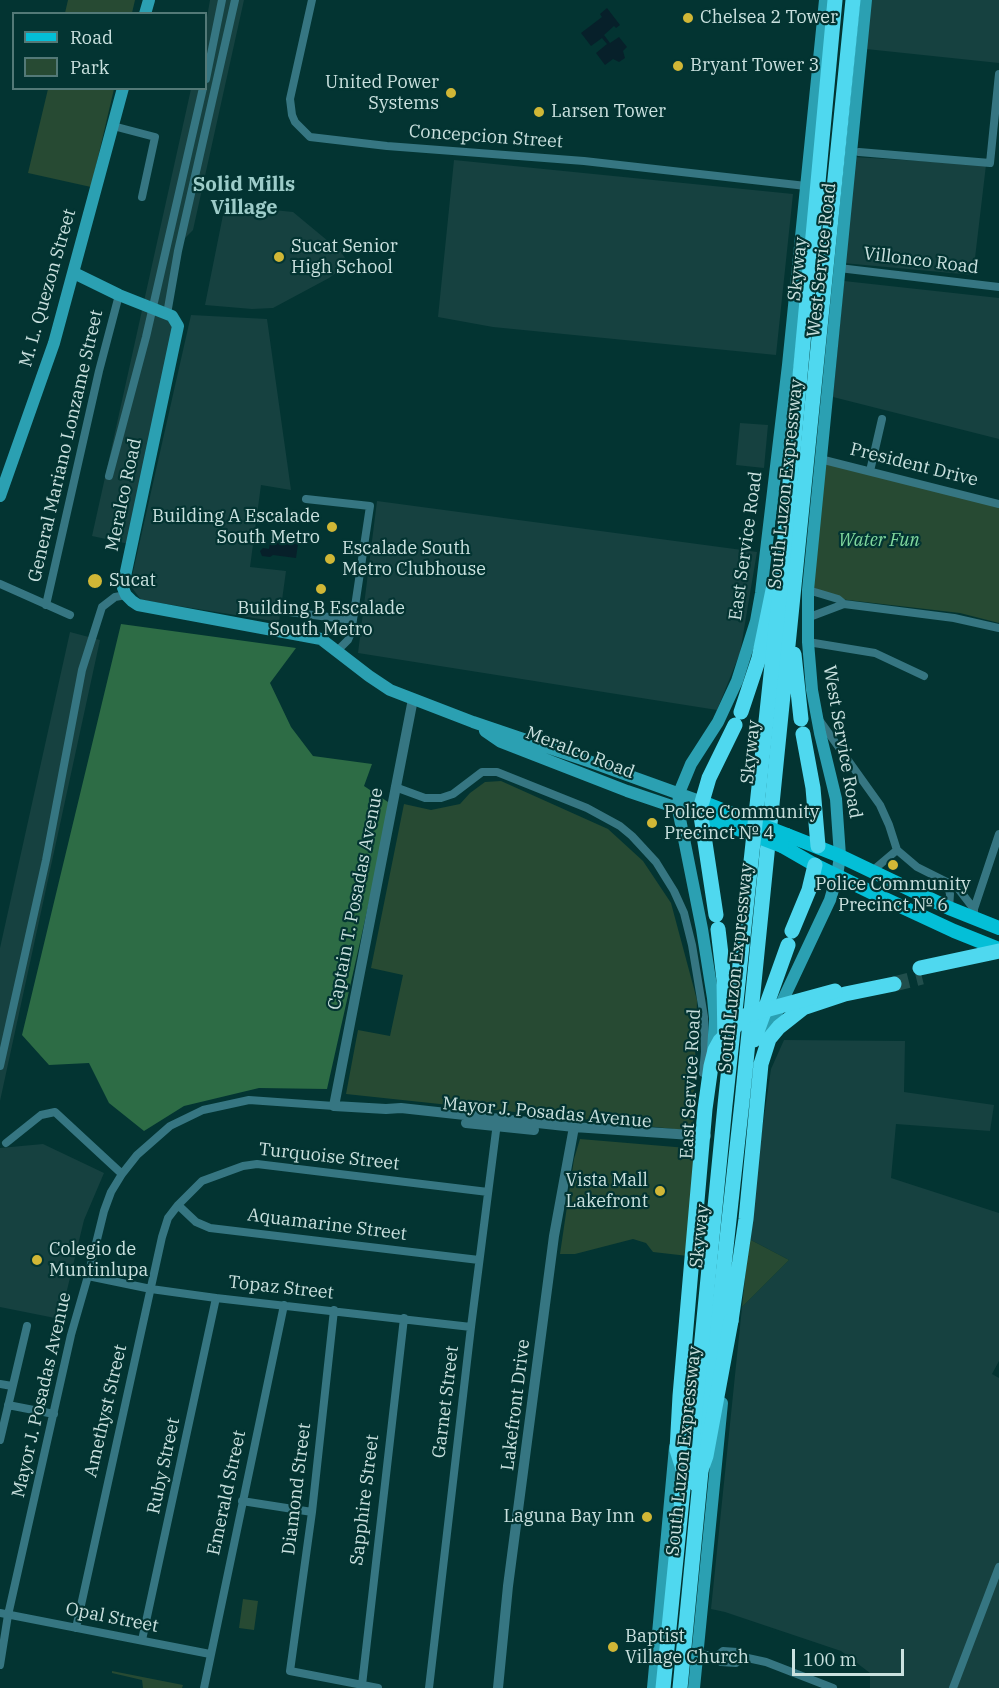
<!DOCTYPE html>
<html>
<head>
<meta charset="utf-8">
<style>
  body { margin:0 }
  #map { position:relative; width:999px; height:1688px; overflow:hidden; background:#033432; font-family:"IBM Plex Serif",serif }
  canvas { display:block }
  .legend { position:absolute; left:12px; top:12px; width:195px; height:78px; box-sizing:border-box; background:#033432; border:2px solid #537977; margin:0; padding:8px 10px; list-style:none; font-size:18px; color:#cae1df }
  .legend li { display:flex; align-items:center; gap:12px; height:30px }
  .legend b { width:30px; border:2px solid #537977 }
  .scale { position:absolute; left:792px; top:1649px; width:112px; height:27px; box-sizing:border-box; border:3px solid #cae1df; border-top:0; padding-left:8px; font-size:18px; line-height:21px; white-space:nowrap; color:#cae1df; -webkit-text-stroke:4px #033432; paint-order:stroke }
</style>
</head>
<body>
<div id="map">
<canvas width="999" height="1688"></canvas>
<ul class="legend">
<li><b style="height:8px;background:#04bfd7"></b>Road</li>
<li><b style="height:16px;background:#274a33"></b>Park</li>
</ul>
<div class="scale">100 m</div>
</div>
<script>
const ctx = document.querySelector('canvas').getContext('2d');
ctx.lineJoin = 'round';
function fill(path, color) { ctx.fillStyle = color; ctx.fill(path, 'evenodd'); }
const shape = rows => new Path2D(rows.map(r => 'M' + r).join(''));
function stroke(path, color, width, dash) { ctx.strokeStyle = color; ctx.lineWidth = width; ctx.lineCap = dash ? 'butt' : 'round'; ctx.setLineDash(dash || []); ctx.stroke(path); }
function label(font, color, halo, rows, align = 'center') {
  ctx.font = font + ' "IBM Plex Serif",serif'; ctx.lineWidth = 4.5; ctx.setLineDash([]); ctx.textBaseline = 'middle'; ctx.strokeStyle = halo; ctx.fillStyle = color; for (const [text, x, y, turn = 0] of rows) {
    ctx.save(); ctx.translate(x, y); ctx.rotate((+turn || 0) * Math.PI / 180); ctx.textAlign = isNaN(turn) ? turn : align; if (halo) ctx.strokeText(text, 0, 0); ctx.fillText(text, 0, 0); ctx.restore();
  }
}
const built = shape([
  [210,0,244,0,193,230,184,239,169,319,174,327,129,544,92,536,191,89,206,88,206,23],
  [871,0,999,0,999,63,866,49],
  [854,157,986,165,973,275,843,263],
  [454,160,793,194,776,355,493,327,438,317],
  [225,205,293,212,340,251,349,263,329,278,273,308,252,309,205,305],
  [844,281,999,298,999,439,833,397],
  [191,315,267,319,291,490,261,485,250,567,286,571,279,622,141,600,130,585],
  [740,423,768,425,764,468,736,465],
  [377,501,757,552,740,653,717,710,358,653],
  [70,632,100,640,0,1101,0,948],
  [784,1040,905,1041,904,1092,994,1105,990,1131,896,1124,891,1178,999,1213,999,1361,992,1374,999,1378,999,1688,870,1688,870,1673,841,1651,725,1612,711,1609,742,1307,789,1260,749,1239,755,1178,771,1069],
  [43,1144,104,1173,84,1220,60,1319,0,1307,0,1148]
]);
const green = shape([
  [68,0,135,0,132,13,65,13],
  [48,89,114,89,91,187,28,173],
  [825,463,999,507,999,623,960,613,839,599,810,586],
  [501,781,608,829,643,861,671,903,697,1000,693,1131,346,1094,358,1030,390,1036,403,975,371,968,404,804,431,810,460,804,470,793,485,782],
  [580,1139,699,1149,688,1256,653,1252,646,1243,633,1239,575,1254,560,1254,574,1159],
  [749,1239,789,1260,742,1307],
  [243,1599,258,1601,254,1630,239,1628],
  [112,1671,183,1685,182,1688,143,1688,142,1680,112,1673]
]);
const forest = shape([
  [121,624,296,648,270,683,291,727,313,756,372,764,364,786,391,804,327,1089,259,1088,184,1106,144,1131,109,1103,89,1063,49,1065,22,1035]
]);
const water = shape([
  [607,8,620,25,616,28,614,26,604,35,610,43,619,37,627,47,623,51,625,58,619,62,613,59,605,65,596,53,607,44,602,38,591,46,581,33,602,17,600,14],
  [270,542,298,544,296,558,273,555,270,557,262,556,260,551,263,548,269,549]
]);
const motorwayTunnel = shape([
  [894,984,922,977]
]);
const minor = shape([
  [312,0,290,99,292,115,295,122,310,137,387,146,584,161,806,186],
  [206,79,222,0],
  [113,126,155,137,142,197],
  [859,152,990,163,999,74],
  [839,268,999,287],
  [167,314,178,251,235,0],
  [820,459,999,504],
  [870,471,882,419],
  [109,476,146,337,203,88],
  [306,499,370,506,351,633,348,640,338,650],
  [0,584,70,615],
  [808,590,838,599,844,604],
  [46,605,99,371,119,295],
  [289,612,353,620],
  [807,618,844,604,954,618,999,628],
  [808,642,875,653,924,676],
  [820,721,880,805,889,825,897,850,917,867,957,887,974,909,974,919],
  [395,787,425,798,441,798,453,794,482,772,497,772,587,808,620,826,632,836,656,862,674,891,684,913,692,945,704,1017,705,1052,703,1073],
  [871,872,897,850],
  [947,883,950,894,949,908],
  [974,909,999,834],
  [0,1066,46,860,82,670,102,607,115,597,126,595],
  [6,1143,41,1115,55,1112,122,1174],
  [178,1205,196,1222,210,1228,479,1260],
  [88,1276,151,1289,216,1298,471,1327],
  [334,1310,312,1512,290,1671,378,1688],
  [0,1384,12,1386],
  [8,1405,54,1414],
  [0,1440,27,1326],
  [242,1501,312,1512],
  [0,1613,210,1654],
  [76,1628,162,1237,168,1218,178,1205,202,1181,243,1166,257,1164,488,1192],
  [142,1640,216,1298],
  [697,1654,717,1656,721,1662,736,1663,743,1657],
  [717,1656,723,1651,737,1652,743,1657,766,1662,833,1688],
  [0,1665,8,1615,71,1335,88,1276,104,1211,111,1192,122,1174,137,1155,170,1126,203,1110,249,1100,334,1106],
  [362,1685,404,1318],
  [204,1688,284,1305],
  [429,1688,471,1327,497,1123],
  [953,1688,999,1567]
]);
const tertiary = shape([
  [413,699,334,1106,386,1109,401,1108,574,1127,706,1136],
  [466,1123,534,1130],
  [498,1688,508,1586,554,1236,574,1127]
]);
const secondary = shape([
  [145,14,149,0],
  [74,273,119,295,172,316,178,326,124,581,123,588,126,595,132,601,138,605,321,639,369,676,390,690,473,722,591,762,702,802],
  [0,496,54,343,123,88],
  [485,731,501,742,627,791,701,816],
  [764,1040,830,900,837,876,840,856,836,799,820,733,812,690,808,642,808,590,866,0],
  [713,1051,715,1019,713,998,702,929,678,809,679,793,691,764,718,722,737,681,756,621,761,593,788,365,825,0],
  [653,1688,675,1447],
  [694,1688,722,1403]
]);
const primary = shape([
  [730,826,701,816,702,802,735,815],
  [787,835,840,856,949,908,999,928],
  [782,846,815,865,883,898,954,931,999,949]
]);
const motorway = shape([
  [794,654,801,719],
  [741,712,759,658,773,590],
  [803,734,813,788,818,846],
  [702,802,709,778,735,725],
  [701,816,716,915],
  [718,929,724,980,725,1047],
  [792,931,809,890,815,865],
  [920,968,999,951],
  [754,1040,788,945],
  [731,1321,746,1219,761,1064,769,1039,779,1027,803,1008,845,994,894,984],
  [707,1420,742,1102,853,0],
  [698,1470,703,1410],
  [663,1688,685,1469],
  [680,1688,701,1471]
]);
const primaryBridge = shape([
  [735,815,787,835],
  [730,826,782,846]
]);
const motorwayBridge = shape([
  [685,1475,677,1450,680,1396,705,1109,711,1066,715,1050,720,1041,747,1015,835,991],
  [688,1482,725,1105,780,590,835,0],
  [696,1484,706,1456,731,1321]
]);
const markers = [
  [688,18,6,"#d1b736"],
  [678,66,6,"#d1b736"],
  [451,93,6,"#d1b736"],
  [539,112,6,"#d1b736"],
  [279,257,6,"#d1b736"],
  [332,527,6,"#d1b736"],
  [330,559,6,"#d1b736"],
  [95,581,8,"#d1b736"],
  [321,589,6,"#d1b736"],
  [652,823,6,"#d1b736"],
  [893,865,6,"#d1b736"],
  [660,1191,6,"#d1b736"],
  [37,1260,6,"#d1b736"],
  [647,1517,6,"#d1b736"],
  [613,1647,6,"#d1b736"]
];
const poiNames = [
  ["Chelsea 2 Tower",700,18],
  ["Bryant Tower 3",690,66],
  ["United Power",439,83,"right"],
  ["Systems",439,104,"right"],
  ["Larsen Tower",551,112],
  ["Sucat Senior",291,247],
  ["High School",291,268],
  ["Building A Escalade",320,517,"right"],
  ["South Metro",320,538,"right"],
  ["Escalade South",342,549],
  ["Metro Clubhouse",342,570],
  ["Sucat",109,581],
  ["Building B Escalade",321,609,"center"],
  ["South Metro",321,630,"center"],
  ["Police Community",664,813],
  ["Precinct № 4",664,834],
  ["Police Community",893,885,"center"],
  ["Precinct № 6",893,906,"center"],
  ["Vista Mall",648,1181,"right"],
  ["Lakefront",648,1202,"right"],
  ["Colegio de",49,1250],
  ["Muntinlupa",49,1271],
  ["Laguna Bay Inn",635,1517,"right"],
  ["Baptist",625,1637],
  ["Village Church",625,1658]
];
const streetNames = [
  ["Concepcion Street",486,137,4],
  ["West Service Road",822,260,-84],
  ["Villonco Road",921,261,7],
  ["Skyway",798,269,-84],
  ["M. L. Quezon Street",48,288,-74],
  ["General Mariano Lonzame Street",66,446,-77],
  ["President Drive",914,465,14],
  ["South Luzon Expressway",786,484,-84],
  ["Meralco Road",124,495,-78],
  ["East Service Road",746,546,-82],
  ["West Service Road",842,742,80],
  ["Skyway",751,752,-84],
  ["Meralco Road",580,753,21],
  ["Captain T. Posadas Avenue",356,899,-79],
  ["South Luzon Expressway",736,968,-84],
  ["East Service Road",691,1084,-87],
  ["Mayor J. Posadas Avenue",547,1113,5],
  ["Turquoise Street",329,1157,6],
  ["Aquamarine Street",327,1225,7],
  ["Skyway",700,1236,-84],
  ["Topaz Street",281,1288,6],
  ["Mayor J. Posadas Avenue",42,1395,-77],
  ["Garnet Street",446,1402,-83],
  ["Lakefront Drive",516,1405,-83],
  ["Amethyst Street",106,1411,-77],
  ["South Luzon Expressway",684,1451,-84],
  ["Ruby Street",164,1466,-78],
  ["Diamond Street",297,1489,-83],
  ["Emerald Street",227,1493,-78],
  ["Sapphire Street",365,1500,-83],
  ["Opal Street",112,1618,11]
];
const parkNames = [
  ["Water Fun",879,541]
];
const neighbourhoodNames = [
  ["Solid Mills",244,185],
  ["Village",244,208]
];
fill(built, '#164140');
fill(green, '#274a33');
fill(forest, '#2d6c45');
fill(water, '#07202a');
stroke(motorwayTunnel, '#214e4c', 15, [15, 8]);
stroke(minor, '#367682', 8);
stroke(tertiary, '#367682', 10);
stroke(secondary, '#2ba0b2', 12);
stroke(primary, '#04bfd7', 14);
stroke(motorway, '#4fd8ef', 15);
stroke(primaryBridge, '#04bfd7', 14);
stroke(motorwayBridge, '#4fd8ef', 15);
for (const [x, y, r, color] of markers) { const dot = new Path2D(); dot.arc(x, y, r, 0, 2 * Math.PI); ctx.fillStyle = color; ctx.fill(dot); stroke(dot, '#033432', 2); }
label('18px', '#cae1df', '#033432', poiNames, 'left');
label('18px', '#cae1df', '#033432', streetNames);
label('italic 18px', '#80d89e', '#033432', parkNames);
label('bold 20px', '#9dccc9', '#033432', neighbourhoodNames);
</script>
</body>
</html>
